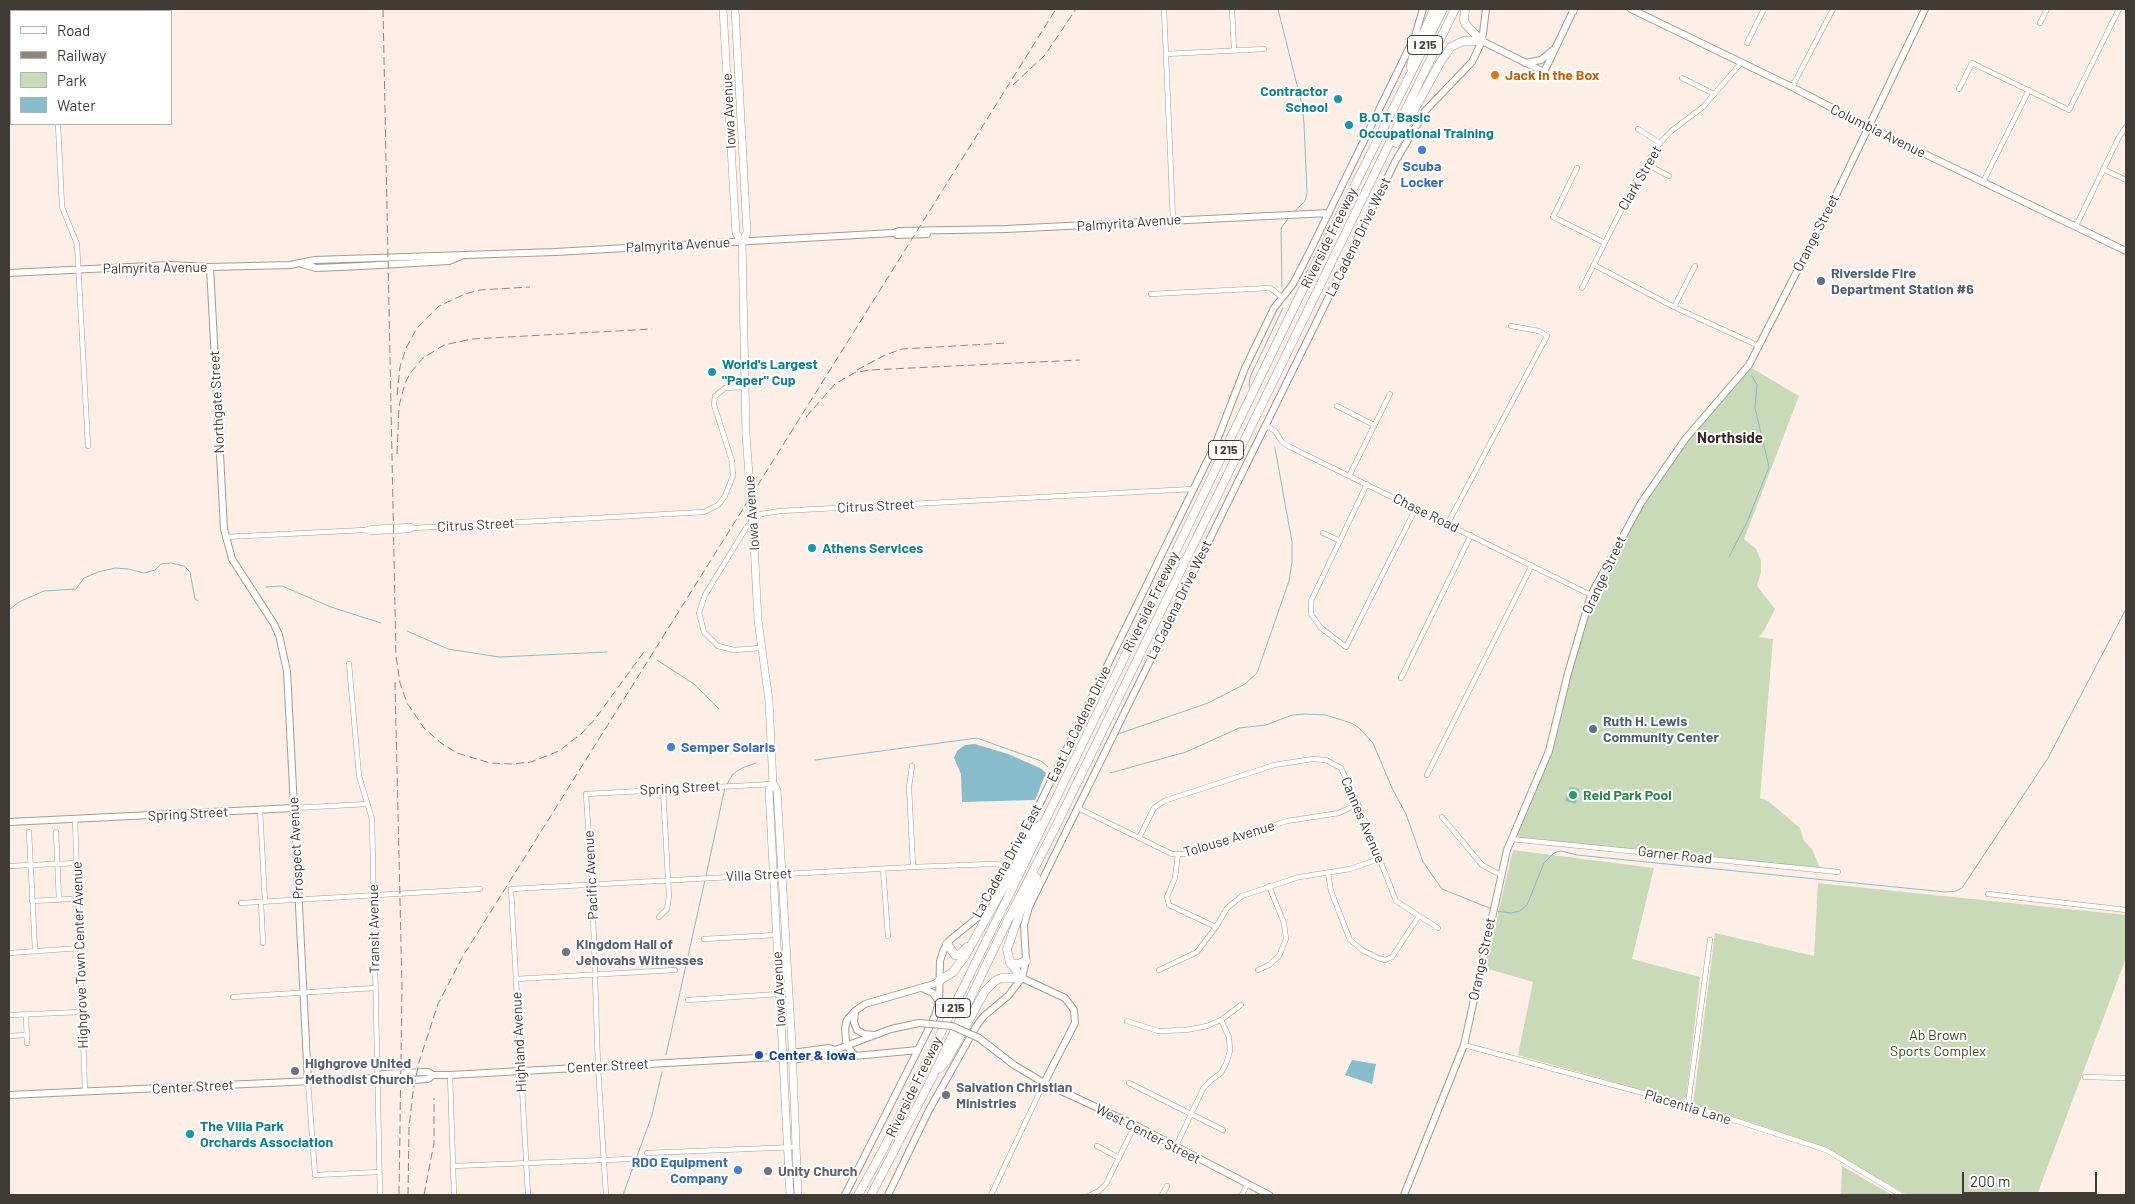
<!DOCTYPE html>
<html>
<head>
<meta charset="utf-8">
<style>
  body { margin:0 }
  #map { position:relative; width:2135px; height:1204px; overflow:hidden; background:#fdefe5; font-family:Barlow,sans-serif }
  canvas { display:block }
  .frame { position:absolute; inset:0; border:10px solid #413b35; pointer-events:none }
  .legend { position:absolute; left:10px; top:10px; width:162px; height:115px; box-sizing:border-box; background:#fff; border:1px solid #b3b1ae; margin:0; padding:6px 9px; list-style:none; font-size:15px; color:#413b35 }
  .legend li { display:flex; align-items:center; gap:10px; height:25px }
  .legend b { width:25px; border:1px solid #b3b1ae }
  .scale { position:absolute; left:1962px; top:1172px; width:135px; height:22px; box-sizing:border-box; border:2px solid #413b35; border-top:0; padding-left:6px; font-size:15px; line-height:18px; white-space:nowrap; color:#413b35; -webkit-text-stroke:4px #fff; paint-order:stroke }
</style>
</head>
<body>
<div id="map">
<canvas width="2135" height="1204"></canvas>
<div class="frame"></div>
<ul class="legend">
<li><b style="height:6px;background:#fff"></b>Road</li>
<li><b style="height:6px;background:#90867f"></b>Railway</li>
<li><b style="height:14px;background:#c9dab8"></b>Park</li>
<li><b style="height:14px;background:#87bcca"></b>Water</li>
</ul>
<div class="scale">200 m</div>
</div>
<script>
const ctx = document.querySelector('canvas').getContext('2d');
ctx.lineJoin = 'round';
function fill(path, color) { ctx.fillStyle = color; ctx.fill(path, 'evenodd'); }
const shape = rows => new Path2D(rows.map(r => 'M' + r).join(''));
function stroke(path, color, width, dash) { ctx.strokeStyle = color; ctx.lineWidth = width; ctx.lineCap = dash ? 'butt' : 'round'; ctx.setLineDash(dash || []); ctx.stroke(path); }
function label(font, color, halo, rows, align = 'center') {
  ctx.font = font + ' Barlow,sans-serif'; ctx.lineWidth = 4; ctx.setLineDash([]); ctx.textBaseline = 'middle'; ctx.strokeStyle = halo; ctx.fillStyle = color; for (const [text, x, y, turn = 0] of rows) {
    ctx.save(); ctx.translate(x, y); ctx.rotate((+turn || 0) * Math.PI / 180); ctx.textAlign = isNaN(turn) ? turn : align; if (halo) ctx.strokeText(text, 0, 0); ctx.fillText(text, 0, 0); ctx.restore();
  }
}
const green = shape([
  [1750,367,1799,396,1744,539,1756,549,1761,561,1761,572,1757,586,1775,609,1765,629,1759,637,1773,639,1760,798,1768,801,1800,828,1804,841,1812,849,1820,868,1520,839,1516,831,1551,753,1569,675,1597,589,1636,512,1688,438],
  [1513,850,1654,868,1632,959,1700,977,1686,1098,1681,1101,1518,1055,1533,982,1485,968],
  [1818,883,2126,915,2126,958,2037,1195,1907,1195,1823,1147,1693,1105,1715,933,1814,956],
  [1842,1166,1892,1195,1841,1195]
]);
const water = shape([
  [975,744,1008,754,1040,768,1046,773,1035,800,962,802,961,774,954,758,957,751,965,745],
  [1570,787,1579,789,1576,804,1565,801],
  [1352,1060,1376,1064,1372,1084,1345,1075]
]);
const stream = shape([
  [1278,9,1302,105,1304,123,1307,193,1305,201,1295,211],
  [1282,287,1281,228,1288,219],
  [1249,387,1250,377,1283,308],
  [1729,557,1747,522,1769,467,1755,408,1757,385,1752,376],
  [266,587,282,586,331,607,381,623],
  [9,610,19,602,44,591,76,589,84,578,98,572,115,568,128,569,144,573,155,570,161,564,171,563,184,566,190,572,195,599,198,601],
  [407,631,448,649,499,657,607,652],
  [657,660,694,684,719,709],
  [1118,734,1208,703,1245,684,1257,673,1289,581,1292,562,1292,542,1275,448],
  [815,760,977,738,1041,761,1048,767],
  [1110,773,1186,752,1239,728,1266,725,1292,715,1305,714,1326,715,1351,723,1358,727,1373,743,1392,788,1406,814,1423,862,1442,889,1492,909],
  [727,784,733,774,742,768,756,763],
  [706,876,725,787],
  [1496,911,1511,913,1520,911,1527,905,1544,863,1554,853,1561,851,1577,855,1945,892,1956,891,1962,888,2048,758,2126,609],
  [666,1055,705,880],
  [623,1195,652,1115,662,1072]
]);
const street = shape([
  [52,9,52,11],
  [1164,9,1173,220],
  [1232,9,1234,50],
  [2040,23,2047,9],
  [1747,43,1764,9],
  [1166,54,1264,49],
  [1682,78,1714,94],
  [1792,87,1833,9],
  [1959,89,1972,63,2069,110,2119,9],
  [58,124,62,207,77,244,88,446],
  [1638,129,1660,143],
  [1646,164,1669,176],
  [1577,168,1553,217,1605,243],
  [2103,169,2126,180],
  [1983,182,2029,90],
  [2076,226,2119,137,2126,127],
  [1594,265,1674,307,1759,346],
  [1582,288,1641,171,1660,143,1670,132,1703,107,1741,63],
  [1151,294,1270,288,1282,297],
  [1674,307,1695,266],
  [1337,406,1374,425],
  [1265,425,1275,431,1282,442,1290,447,1591,595],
  [1349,476,1390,394],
  [1367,484,1311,601,1311,614,1321,628,1346,647,1416,508],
  [1448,523,1547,336,1539,331,1511,326],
  [365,530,371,532,410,530,413,528,704,512,718,505,725,496,733,476,732,461,714,405,715,396,725,388,745,387],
  [1323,533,1340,541],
  [225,537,365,530,371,528,393,527,411,526,413,528],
  [761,648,734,650,718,646,704,632,699,613,705,595,746,528,756,517,761,514,780,511,1193,489],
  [349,664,359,776,372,819,380,1195],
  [1401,678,1471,535],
  [912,766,909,787,913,867],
  [1427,775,1532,565],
  [294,808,367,804],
  [1078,808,1172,854,1184,854,1287,821,1339,813,1358,804],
  [260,810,265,902],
  [1442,817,1482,865,1501,875],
  [75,819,85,1091],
  [29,832,35,950],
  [56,832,59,900],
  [1139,838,1154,808,1164,801,1274,765,1313,759,1326,760,1341,768,1358,804,1396,901,1438,928],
  [1511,839,1838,872],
  [1178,854,1175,878,1167,897,1169,905,1216,927],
  [9,866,77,863],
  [883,869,888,936],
  [1328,873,1331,891,1350,940,1362,950,1378,958,1385,960,1392,957,1419,916],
  [1988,894,2126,910],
  [32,901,71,899],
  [261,902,263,943],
  [241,903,480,889],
  [659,917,667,909,669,896,663,789],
  [704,939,776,935],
  [9,953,80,948],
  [1159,970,1197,952,1216,927,1227,908,1242,896,1299,877,1350,869,1379,859],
  [1258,970,1269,965,1279,956,1286,939,1284,923,1269,886],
  [516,979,675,970],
  [233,997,375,988],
  [688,1000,779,994],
  [9,1015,81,1012],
  [26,1015,27,1043],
  [1127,1021,1158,1031,1186,1030,1207,1026,1221,1020,1241,1005],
  [9,1036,26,1035],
  [1464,1045,1688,1105,1826,1150,1901,1195],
  [450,1075,454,1195],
  [2085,1077,2126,1078],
  [308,1082,315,1175,379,1172],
  [1129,1083,1223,1130],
  [1688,1105,1710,940],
  [1097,1146,1119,1158],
  [1176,1146,1203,1089,1210,1081,1221,1073,1226,1064,1230,1051,1229,1037,1221,1020],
  [647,1153,796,1147],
  [453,1166,630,1159],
  [528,1195,511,889,913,867,992,864,1008,865],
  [606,1195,598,1067,592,884,586,794,773,784],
  [991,1195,1044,1083],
  [1090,1195,1099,1191,1106,1184,1135,1125],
  [1162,1195,1167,1186],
  [1242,1195,1247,1184]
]);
const secondary = shape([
  [1631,9,1792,87,1869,127,2126,251],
  [1482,41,1544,72,1574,9],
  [1525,63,1541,60,1553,50],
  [897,235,927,234],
  [302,264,316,268,362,266,449,261,461,256],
  [210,267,224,529,232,559,274,624,279,635,287,671,308,1082],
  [9,273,170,265,210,267,290,265,315,260,555,252,893,233,899,231,1006,229,1329,213],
  [9,822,294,808],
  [1022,978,1065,998,1074,1010,1075,1023,1044,1083],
  [922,988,933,993,939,1002],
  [855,1011,854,1022,857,1030,864,1034,874,1035],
  [979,1038,1014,1065,1044,1083,1135,1125,1269,1195],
  [918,1050,855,1056,848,1047,846,1041,845,1028,847,1020,855,1011,865,1004,934,984,939,981],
  [783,1057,792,1053,829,1048,835,1050],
  [377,1078,382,1074,400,1073,428,1072,433,1075,450,1075,775,1057,792,1060,830,1054,835,1050,891,1029,919,1023],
  [9,1095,377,1078,383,1082,428,1079,433,1075],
  [845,1195,935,1016,939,1002,940,961,944,949,950,940,977,918,1024,836,1216,443,1245,368,1274,308,1293,284,1311,249,1415,36,1423,9],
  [888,1195,929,1110,977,1025,984,1016,1008,996,1022,978,1026,961,1024,925,1029,907,1395,162,1425,111,1472,62,1482,41,1486,9],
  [1404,1195,1464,1045,1507,850,1549,751,1568,673,1591,595,1641,503,1686,438,1749,365,1836,195,1925,9]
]);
const primary = shape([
  [723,9,736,233,742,242],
  [735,9,747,233,742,242,746,434],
  [1573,11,1573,9],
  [754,544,758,620,769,701,773,784,777,790,792,1046,798,1195],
  [773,784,769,790,790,1195]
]);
const highway = shape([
  [1465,9,1464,20,1466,25,1482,41],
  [1411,67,1413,57,1434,9],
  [1396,143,1441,61,1451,47,1463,41,1482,41],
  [947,944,955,955,960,954,967,947],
  [1010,963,1018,964,1026,961],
  [1022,978,1010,963,1007,949,1022,907,1036,877],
  [939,981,953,972,965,956,1014,869,1033,832,1040,825],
  [940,1068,947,1060,985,991,995,981,1001,978,1022,978],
  [858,1195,883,1150,1012,889,1300,295,1443,9],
  [871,1195,932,1078,1003,930,1057,824,1455,9]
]);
const rail = shape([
  [383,9,396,656,400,683,407,703,424,728,441,743,457,753,490,763,512,764,531,762,559,751,582,733,595,719,646,649],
  [1013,85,1045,55,1076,9],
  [857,370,885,355,902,349,1007,343],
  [397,395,400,367,406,348,417,328,439,306,465,294,480,290,530,287],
  [806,417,835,384,854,373,869,370,1080,360],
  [397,454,399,406,405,383,411,372,423,358,444,345,472,339,652,329],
  [395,682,402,987,399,1195],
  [408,1195,409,1128,413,1092,419,1062,438,1004,463,956,1056,9],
  [424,1195,434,1143,434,1098]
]);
const secondaryBridge = shape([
  [919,1023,952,1026,979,1038]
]);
const primaryBridge = shape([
  [746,434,754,544]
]);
const markers = [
  [1495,75,5,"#e8710a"],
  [1338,99,5,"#0f9aa8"],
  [1349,125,5,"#0f9aa8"],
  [1422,150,5,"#3f7fe0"],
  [1821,281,5,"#5c6f8a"],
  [712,372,5,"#0f9aa8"],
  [812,548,5,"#0f9aa8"],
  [1593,729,5,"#5c6f8a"],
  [671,747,5,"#3f7fe0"],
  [1573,795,5,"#2e9e5b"],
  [566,952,5,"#6b7280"],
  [759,1055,5,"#1a4fb4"],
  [295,1071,5,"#6b7280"],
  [946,1095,5,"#6b7280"],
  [190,1134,5,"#0f9aa8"],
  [738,1170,5,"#3f7fe0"],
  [768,1171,5,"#6b7280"]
];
const shields = [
  [1425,45,35],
  [1226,450,35],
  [953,1008,35]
];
const shieldNames = [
  ["I 215",1425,45],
  ["I 215",1226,450],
  ["I 215",953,1008]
];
const foodNames = [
  ["Jack in the Box",1505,75]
];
const cultureNames = [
  ["Contractor",1328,91,"right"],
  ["School",1328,107,"right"],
  ["B.O.T. Basic",1359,117],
  ["Occupational Training",1359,133],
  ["World's Largest",722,364],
  ["\"Paper\" Cup",722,380],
  ["Athens Services",822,548],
  ["The Villa Park",200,1126],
  ["Orchards Association",200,1142]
];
const streetNames = [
  ["Iowa Avenue",729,111,-93],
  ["Columbia Avenue",1878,131,26],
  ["Clark Street",1640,178,-60],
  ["Palmyrita Avenue",1129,223,-4],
  ["Orange Street",1816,233,-63],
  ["La Cadena Drive West",1358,237,-64],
  ["Riverside Freeway",1329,238,-64],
  ["Palmyrita Avenue",678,245,-3],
  ["Palmyrita Avenue",155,268,-1],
  ["Northgate Street",217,402,-93],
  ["Citrus Street",876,506,-3],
  ["Iowa Avenue",752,513,-94],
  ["Chase Road",1426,513,26],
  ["Citrus Street",476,525,-3],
  ["Orange Street",1604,575,-65],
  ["La Cadena Drive West",1179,600,-64],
  ["Riverside Freeway",1151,602,-64],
  ["East La Cadena Drive",1079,724,-64],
  ["Spring Street",680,788,-3],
  ["Spring Street",188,814,-3],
  ["Cannes Avenue",1363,820,67],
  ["Tolouse Avenue",1229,839,-17],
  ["Prospect Avenue",296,848,-93],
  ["Garner Road",1675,855,6],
  ["La Cadena Drive East",1007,861,-61],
  ["Pacific Avenue",591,875,-93],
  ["Villa Street",759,875,-3],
  ["Transit Avenue",374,929,-91],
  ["Highgrove Town Center Avenue",80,955,-92],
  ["Orange Street",1482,959,-78],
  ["Iowa Avenue",779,989,-93],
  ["Highland Avenue",519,1042,-93],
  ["Center Street",608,1066,-3],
  ["Center Street",193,1087,-3],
  ["Riverside Freeway",914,1087,-64],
  ["Placentia Lane",1688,1107,17],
  ["West Center Street",1148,1134,27]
];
const shopNames = [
  ["Scuba",1422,166],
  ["Locker",1422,182],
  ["Semper Solaris",681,747,"left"],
  ["RDO Equipment",728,1162,"right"],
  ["Company",728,1178,"right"]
];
const serviceNames = [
  ["Riverside Fire",1831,273],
  ["Department Station #6",1831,289],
  ["Ruth H. Lewis",1603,721],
  ["Community Center",1603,737]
];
const leisureNames = [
  ["Reid Park Pool",1583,795]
];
const worshipNames = [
  ["Kingdom Hall of",576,944],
  ["Jehovahs Witnesses",576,960],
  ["Highgrove United",305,1063],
  ["Methodist Church",305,1079],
  ["Salvation Christian",956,1087],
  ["Ministries",956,1103],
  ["Unity Church",778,1171]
];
const parkNames = [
  ["Ab Brown",1938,1035],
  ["Sports Complex",1938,1051]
];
const transitNames = [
  ["Center & Iowa",769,1055]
];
const neighbourhoodNames = [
  ["Northside",1730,438]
];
fill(green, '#c9dab8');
fill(water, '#87bcca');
stroke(stream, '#87bcca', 1);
stroke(street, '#a9998d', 5.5);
stroke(secondary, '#a9998d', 8);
stroke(primary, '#a9998d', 8);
stroke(highway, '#a9998d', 9);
stroke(street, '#fff', 4.5);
stroke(secondary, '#fff', 6);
stroke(primary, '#fff', 7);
stroke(highway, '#fff', 8);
stroke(rail, '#90867f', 1, [8, 4]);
stroke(secondaryBridge, '#a9998d', 8, []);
stroke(primaryBridge, '#a9998d', 8, []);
stroke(secondaryBridge, '#fff', 6);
stroke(primaryBridge, '#fff', 7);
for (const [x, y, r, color] of markers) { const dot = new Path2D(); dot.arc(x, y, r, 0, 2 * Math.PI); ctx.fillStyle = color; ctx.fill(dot); stroke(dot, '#fff', 2); }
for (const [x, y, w] of shields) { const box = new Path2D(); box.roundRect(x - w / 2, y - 9.5, w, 19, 4); ctx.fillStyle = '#fff'; ctx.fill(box); stroke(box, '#413b35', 1); }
label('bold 12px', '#413b35', null, shieldNames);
label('bold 14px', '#c56008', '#fff', foodNames, 'left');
label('bold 14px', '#0d838f', '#fff', cultureNames, 'left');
label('14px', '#413b35', '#fff', streetNames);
label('bold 14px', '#366cbe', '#fff', shopNames);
label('bold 14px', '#4e5e75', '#fff', serviceNames, 'left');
label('bold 14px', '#27864d', '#fff', leisureNames, 'left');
label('bold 14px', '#5b616d', '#fff', worshipNames, 'left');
label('14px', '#354e13', '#fff', parkNames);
label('bold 14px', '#164399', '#fff', transitNames, 'left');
label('bold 15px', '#36291f', '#fff', neighbourhoodNames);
</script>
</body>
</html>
